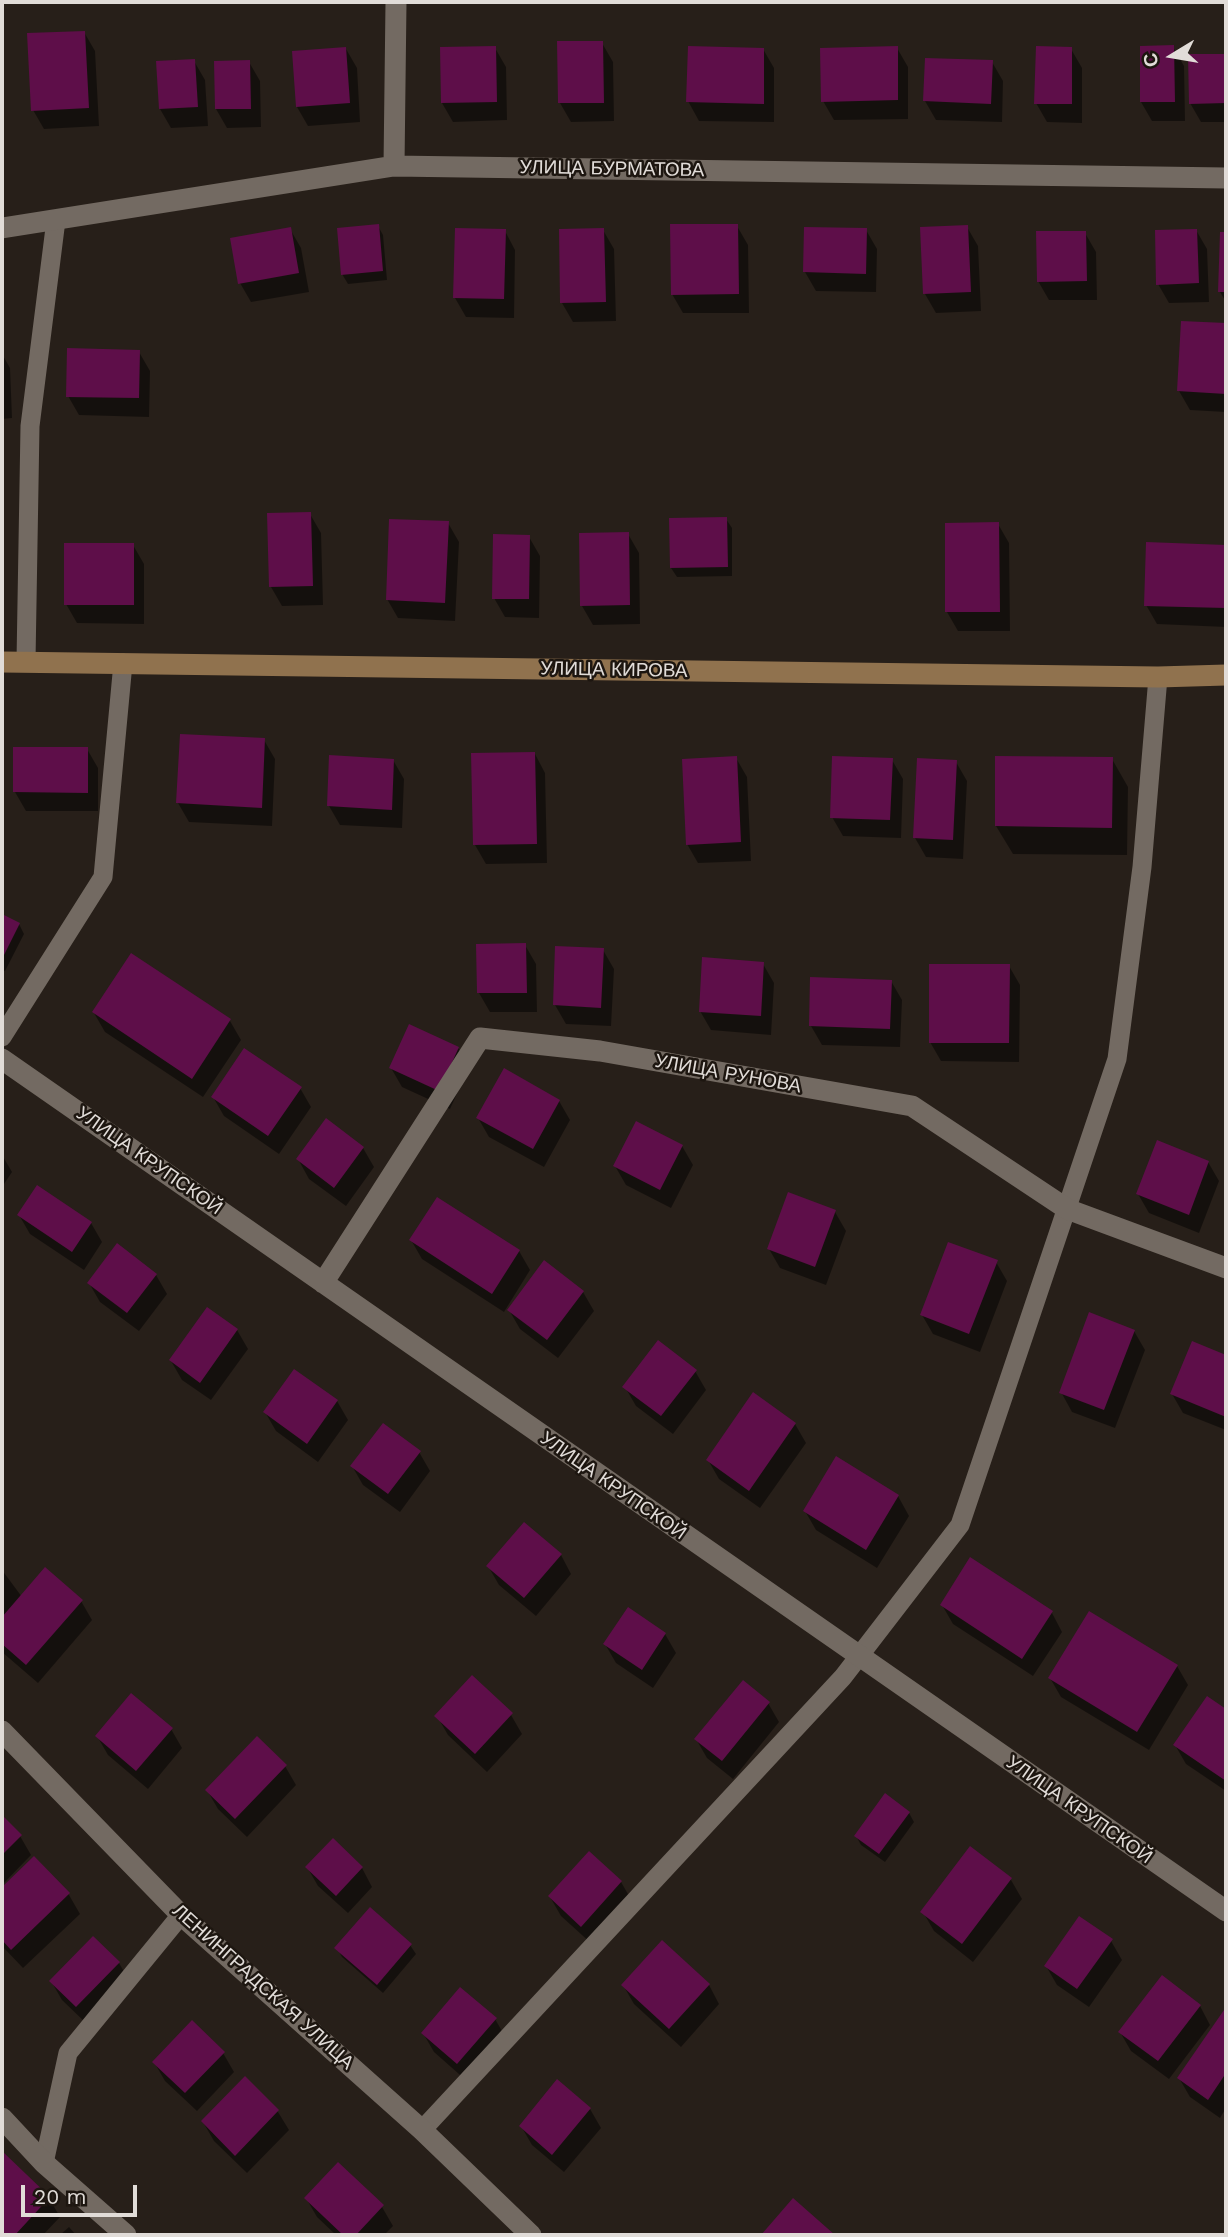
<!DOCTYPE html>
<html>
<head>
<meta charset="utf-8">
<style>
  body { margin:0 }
  #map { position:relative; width:1228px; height:2237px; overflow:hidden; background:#271f19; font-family:"Work Sans",sans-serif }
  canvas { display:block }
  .frame { position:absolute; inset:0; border:4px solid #e1dcd8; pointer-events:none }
  .north { position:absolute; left:1137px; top:21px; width:70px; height:70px; -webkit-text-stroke:5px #1d1610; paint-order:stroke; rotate:259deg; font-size:19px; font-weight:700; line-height:28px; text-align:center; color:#e1dcd8 }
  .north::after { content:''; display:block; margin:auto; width:24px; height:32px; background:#e1dcd8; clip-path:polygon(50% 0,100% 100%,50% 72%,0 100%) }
  .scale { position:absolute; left:21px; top:2185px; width:116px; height:32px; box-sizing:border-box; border:4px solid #e1dcd8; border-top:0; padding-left:9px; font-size:21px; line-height:24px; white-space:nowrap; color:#e1dcd8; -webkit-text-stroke:5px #1d1610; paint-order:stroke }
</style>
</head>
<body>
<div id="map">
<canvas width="1228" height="2237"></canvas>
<div class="frame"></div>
<div class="north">С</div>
<div class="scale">20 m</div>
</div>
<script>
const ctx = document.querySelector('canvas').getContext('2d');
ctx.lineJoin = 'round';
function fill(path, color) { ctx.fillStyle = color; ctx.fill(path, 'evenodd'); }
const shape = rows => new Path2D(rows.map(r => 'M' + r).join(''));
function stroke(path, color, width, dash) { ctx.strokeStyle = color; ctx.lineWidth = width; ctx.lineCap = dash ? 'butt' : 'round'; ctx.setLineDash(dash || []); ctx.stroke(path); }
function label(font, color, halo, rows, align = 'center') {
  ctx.font = font + ' "Work Sans",sans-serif'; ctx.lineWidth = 5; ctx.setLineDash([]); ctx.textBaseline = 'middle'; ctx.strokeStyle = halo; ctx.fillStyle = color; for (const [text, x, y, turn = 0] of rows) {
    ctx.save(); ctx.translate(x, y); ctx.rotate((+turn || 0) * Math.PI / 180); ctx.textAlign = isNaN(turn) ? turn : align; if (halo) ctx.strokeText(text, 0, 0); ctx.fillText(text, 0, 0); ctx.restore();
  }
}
const shadow = shape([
  [84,32,95,51,99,126,44,129,33,110],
  [602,43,613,62,614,121,571,122,560,103],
  [1173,47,1184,66,1185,121,1152,121,1141,102],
  [495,48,506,67,507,120,453,122,442,103],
  [897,48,908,67,908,119,834,120,823,101],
  [346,49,357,68,360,122,308,126,297,107],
  [763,49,774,68,774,122,699,121,688,101],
  [1071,49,1082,68,1082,123,1047,122,1036,103],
  [1190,56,1226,56,1226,122,1201,122,1190,103],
  [194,61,205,80,208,126,171,128,160,109,158,63],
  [249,62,260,81,261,127,227,128,216,109],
  [992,62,1003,81,1002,122,936,120,925,101],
  [378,226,383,235,387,280,348,284,342,274],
  [737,226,748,245,749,313,683,313,672,294],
  [967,227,978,246,981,311,936,313,925,294],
  [290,229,301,248,309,292,251,302,240,283],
  [603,230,614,249,616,321,573,322,562,303],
  [866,230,877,249,876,292,816,291,805,272],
  [1196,230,1207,249,1209,302,1169,303,1158,284],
  [505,231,515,250,514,318,466,317,455,298],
  [1085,233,1096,252,1097,300,1049,300,1038,281],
  [1221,234,1226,234,1226,302,1220,292],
  [1183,323,1226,325,1226,412,1190,410,1179,391],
  [139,352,150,371,149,417,79,415,68,396],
  [2,354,10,368,12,418,2,419],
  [310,514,321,533,323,605,282,606,271,587],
  [726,519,732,528,732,576,677,577,671,568],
  [448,523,459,542,455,621,398,618,387,599],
  [946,524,998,524,1009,543,1010,631,958,631,947,612],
  [628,534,639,553,640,624,593,625,582,606],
  [529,537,540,556,539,618,505,617,494,598],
  [1148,544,1226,546,1226,627,1157,624,1146,605],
  [133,545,144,564,144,624,77,623,66,604],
  [264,740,275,759,272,826,189,822,178,803],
  [87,749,98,768,98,811,26,811,15,792],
  [535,754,545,773,547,863,486,864,475,845],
  [736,758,747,777,751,861,698,863,687,844],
  [1112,759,1128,787,1127,855,1013,854,996,826],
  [393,760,404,779,402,828,340,825,329,806],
  [892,760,903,779,901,838,843,836,832,817],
  [956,762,967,781,963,859,926,857,915,838],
  [2,916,19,924,24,934,5,971,2,970],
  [525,945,536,964,537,1012,490,1012,479,993],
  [603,950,614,969,611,1026,566,1024,555,1005],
  [132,955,230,1021,241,1040,203,1097,105,1032,94,1013],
  [763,964,774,983,771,1035,711,1030,700,1011],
  [1009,966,1020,985,1019,1062,941,1061,930,1042],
  [891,981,902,1000,900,1047,822,1045,811,1026],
  [458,1048,469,1067,450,1109,402,1087,391,1068],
  [300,1088,311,1107,279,1154,224,1116,213,1097],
  [559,1101,570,1120,544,1167,489,1137,478,1118],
  [682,1146,693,1165,671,1208,626,1185,615,1166],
  [363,1148,374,1167,346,1206,309,1179,298,1159],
  [2,1155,12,1172,2,1187],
  [1208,1162,1219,1181,1199,1233,1149,1213,1138,1194],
  [438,1199,519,1251,530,1270,504,1312,422,1259,411,1240],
  [835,1212,846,1231,826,1285,780,1268,769,1249],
  [19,1215,91,1223,102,1242,84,1270,30,1234],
  [996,1262,1007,1281,980,1352,933,1334,922,1315],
  [156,1275,167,1294,139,1331,100,1302,89,1283],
  [583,1292,594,1311,558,1358,520,1329,509,1310],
  [237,1330,248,1349,211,1400,182,1380,171,1361],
  [1134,1331,1145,1350,1115,1428,1072,1412,1061,1392],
  [1193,1343,1226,1357,1226,1430,1183,1413,1172,1394],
  [695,1371,706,1390,673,1434,636,1406,625,1387],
  [337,1401,348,1420,318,1462,276,1431,265,1412],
  [795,1424,806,1443,760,1508,719,1479,708,1460],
  [419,1452,430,1471,400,1512,363,1485,352,1466],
  [898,1496,909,1516,877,1568,816,1530,805,1511],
  [561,1555,571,1574,536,1616,499,1585,488,1566],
  [2,1570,22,1597,81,1601,92,1620,38,1683,2,1652],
  [942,1605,1052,1613,1062,1632,1033,1676,953,1624],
  [665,1634,676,1653,653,1688,616,1663,605,1644],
  [1177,1666,1188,1685,1149,1750,1061,1697,1050,1678],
  [1207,1698,1226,1711,1226,1791,1186,1764,1175,1745],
  [768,1703,779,1722,733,1779,707,1758,696,1739],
  [511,1715,522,1734,487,1772,448,1735,437,1716],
  [171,1729,182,1748,148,1789,108,1755,97,1736],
  [285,1766,296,1785,247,1837,218,1809,207,1790],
  [909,1813,914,1822,885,1862,861,1845,856,1836],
  [2,1818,20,1836,31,1855,2,1885],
  [971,1849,1011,1880,1022,1899,973,1962,934,1931,923,1912],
  [34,1859,69,1895,80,1914,23,1968,2,1946,2,1890],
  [307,1867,362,1868,372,1887,348,1913,318,1886],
  [621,1882,632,1901,593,1945,561,1916,550,1897],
  [1111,1941,1122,1960,1089,2007,1057,1985,1046,1966],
  [410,1945,416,1954,383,1993,342,1957,337,1948],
  [119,1963,130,1982,88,2025,62,2000,51,1981],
  [623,1985,709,1985,719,2004,681,2047,634,2004],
  [1200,2006,1210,2025,1169,2079,1131,2051,1120,2032],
  [1224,2012,1226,2108,1220,2118,1190,2097,1179,2078],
  [495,2019,506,2038,468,2082,434,2052,423,2033],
  [223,2053,234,2072,197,2111,165,2081,154,2062],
  [245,2079,278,2112,289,2130,247,2173,214,2141,203,2122],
  [590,2109,601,2128,564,2172,532,2145,521,2126],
  [2,2154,49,2198,60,2217,43,2235,2,2235],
  [306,2198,382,2207,393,2226,384,2235,336,2235,317,2217],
  [69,2227,76,2235,60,2235]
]);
const building = shape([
  [85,31,89,108,31,111,27,33],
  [557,41,603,41,604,103,558,103],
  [1174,45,1175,102,1140,102,1140,46],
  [496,46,497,102,441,103,440,47],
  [688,46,764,48,764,104,686,102],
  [898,46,898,100,821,102,820,48],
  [1036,46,1072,47,1072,104,1034,104],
  [346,47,350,103,296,107,292,51],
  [1188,54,1226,54,1226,103,1189,104],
  [925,58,993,60,991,104,923,101],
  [195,59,198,107,159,109,156,61],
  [250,60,251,109,215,109,214,61],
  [379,224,383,271,341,275,337,228],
  [670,224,738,224,739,294,671,295],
  [968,225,971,292,923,294,920,227],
  [291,227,299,273,238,284,230,238],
  [804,227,867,228,866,274,803,272],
  [455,228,506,229,504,299,453,298],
  [604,228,606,302,560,303,559,229],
  [1197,229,1199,283,1156,285,1155,230],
  [1036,231,1086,231,1087,281,1037,282],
  [1220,232,1226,232,1226,292,1218,292],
  [1181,321,1226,323,1226,394,1177,391],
  [67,348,140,350,139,398,66,397],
  [311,512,313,586,269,587,267,513],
  [727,517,728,567,670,568,669,518],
  [389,519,449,521,445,603,386,600],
  [999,522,1000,612,945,612,945,523],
  [629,532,630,605,580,606,579,533],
  [493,534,530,535,529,599,492,599],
  [1146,542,1226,545,1226,608,1144,606],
  [64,543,134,543,134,605,64,605],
  [180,734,265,738,262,808,176,803],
  [13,747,88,747,88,793,13,792],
  [535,752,537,844,473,845,471,753],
  [329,755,394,759,392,810,327,806],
  [737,756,741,842,686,845,682,759],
  [832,756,893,758,890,820,830,818],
  [995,756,1113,757,1112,828,995,826],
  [917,758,957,760,953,840,913,838],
  [2,914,20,923,2,959],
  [526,943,527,993,477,993,476,944],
  [555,946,604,948,601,1008,553,1005],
  [131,953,231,1019,192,1079,92,1012],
  [702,957,764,962,761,1016,699,1012],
  [929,964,1010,964,1009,1043,929,1043],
  [810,977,892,980,890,1029,809,1026],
  [409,1024,459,1047,439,1091,389,1068],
  [244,1048,302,1087,268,1136,211,1097],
  [504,1068,560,1100,533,1149,476,1118],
  [326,1118,364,1147,334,1188,296,1159],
  [636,1121,683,1145,660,1190,613,1166],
  [1157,1140,1209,1161,1189,1215,1136,1194],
  [37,1185,92,1222,72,1252,17,1215],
  [788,1192,836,1210,815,1267,767,1249],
  [437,1197,520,1250,492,1294,409,1240],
  [948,1242,998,1260,969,1334,920,1315],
  [117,1243,157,1274,127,1313,87,1283],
  [544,1260,584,1291,547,1340,507,1310],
  [207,1307,238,1329,200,1383,169,1360],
  [1089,1312,1135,1330,1104,1410,1059,1393],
  [658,1340,697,1370,661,1416,622,1387],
  [1192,1341,1226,1355,1226,1417,1170,1394],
  [294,1369,338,1400,307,1444,263,1412],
  [753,1392,796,1423,749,1491,706,1460],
  [383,1423,421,1451,388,1494,350,1466],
  [836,1456,899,1495,866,1550,803,1511],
  [524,1522,562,1554,524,1598,486,1566],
  [970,1557,1053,1611,1022,1659,940,1605],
  [45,1567,83,1600,26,1665,2,1644,2,1617],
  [628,1607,666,1633,642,1670,603,1644],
  [1089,1611,1178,1665,1137,1732,1048,1678],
  [472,1675,513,1713,475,1754,434,1716],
  [743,1680,770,1702,722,1761,694,1739],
  [131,1693,173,1728,136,1771,95,1736],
  [1207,1696,1226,1709,1226,1781,1173,1745],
  [257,1736,287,1765,235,1819,205,1790],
  [885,1793,910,1812,879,1854,854,1836],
  [2,1815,22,1835,2,1855],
  [333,1838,363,1867,336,1896,305,1867],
  [970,1846,1012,1878,962,1944,920,1912],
  [589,1851,622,1881,581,1927,548,1896],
  [34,1856,70,1893,11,1950,2,1940,2,1887],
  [370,1907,412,1944,377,1985,334,1948],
  [1079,1916,1113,1939,1077,1989,1044,1966],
  [93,1936,120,1962,76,2007,49,1981],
  [662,1940,710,1984,669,2029,621,1985],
  [1162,1975,1201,2005,1158,2061,1118,2032],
  [460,1987,497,2018,457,2064,421,2033],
  [1224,2010,1226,2073,1208,2100,1177,2078],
  [192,2020,225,2052,185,2093,152,2062],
  [245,2076,279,2110,235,2156,201,2121],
  [557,2079,591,2108,552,2155,519,2126],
  [2,2151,50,2197,15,2235,2,2235],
  [338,2162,384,2205,356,2235,343,2235,304,2198],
  [793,2198,835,2235,761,2235]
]);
const lane = shape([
  [26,661,30,426,56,220],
  [2,1037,103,877,123,663],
  [422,2130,843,1677,960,1525,1117,1059,1142,867,1158,677],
  [44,2163,68,2053,181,1915]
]);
const street = shape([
  [394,166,396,2],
  [2,228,394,166,1226,178],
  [2,1059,1226,1911],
  [323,1283,480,1038,600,1051,912,1106,1067,1209,1226,1268],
  [2,1731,181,1915,422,2130,531,2235],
  [2,2118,44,2163,126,2235]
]);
const secondary = shape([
  [2,662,1158,677,1226,675]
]);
const streetNames = [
  ["УЛИЦА БУРМАТОВА",612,169,1],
  ["УЛИЦА КИРОВА",614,670,1],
  ["УЛИЦА РУНОВА",728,1074,10],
  ["УЛИЦА КРУПСКОЙ",149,1161,35],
  ["УЛИЦА КРУПСКОЙ",613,1486,35],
  ["УЛИЦА КРУПСКОЙ",1079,1810,35],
  ["ЛЕНИНГРАДСКАЯ УЛИЦА",263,1987,42]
];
fill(shadow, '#0007');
fill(building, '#5e0e49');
stroke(lane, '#736a62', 19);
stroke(street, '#736a62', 21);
stroke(secondary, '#90724e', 21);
label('19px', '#e1dcd8', '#1d1610', streetNames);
</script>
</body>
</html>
